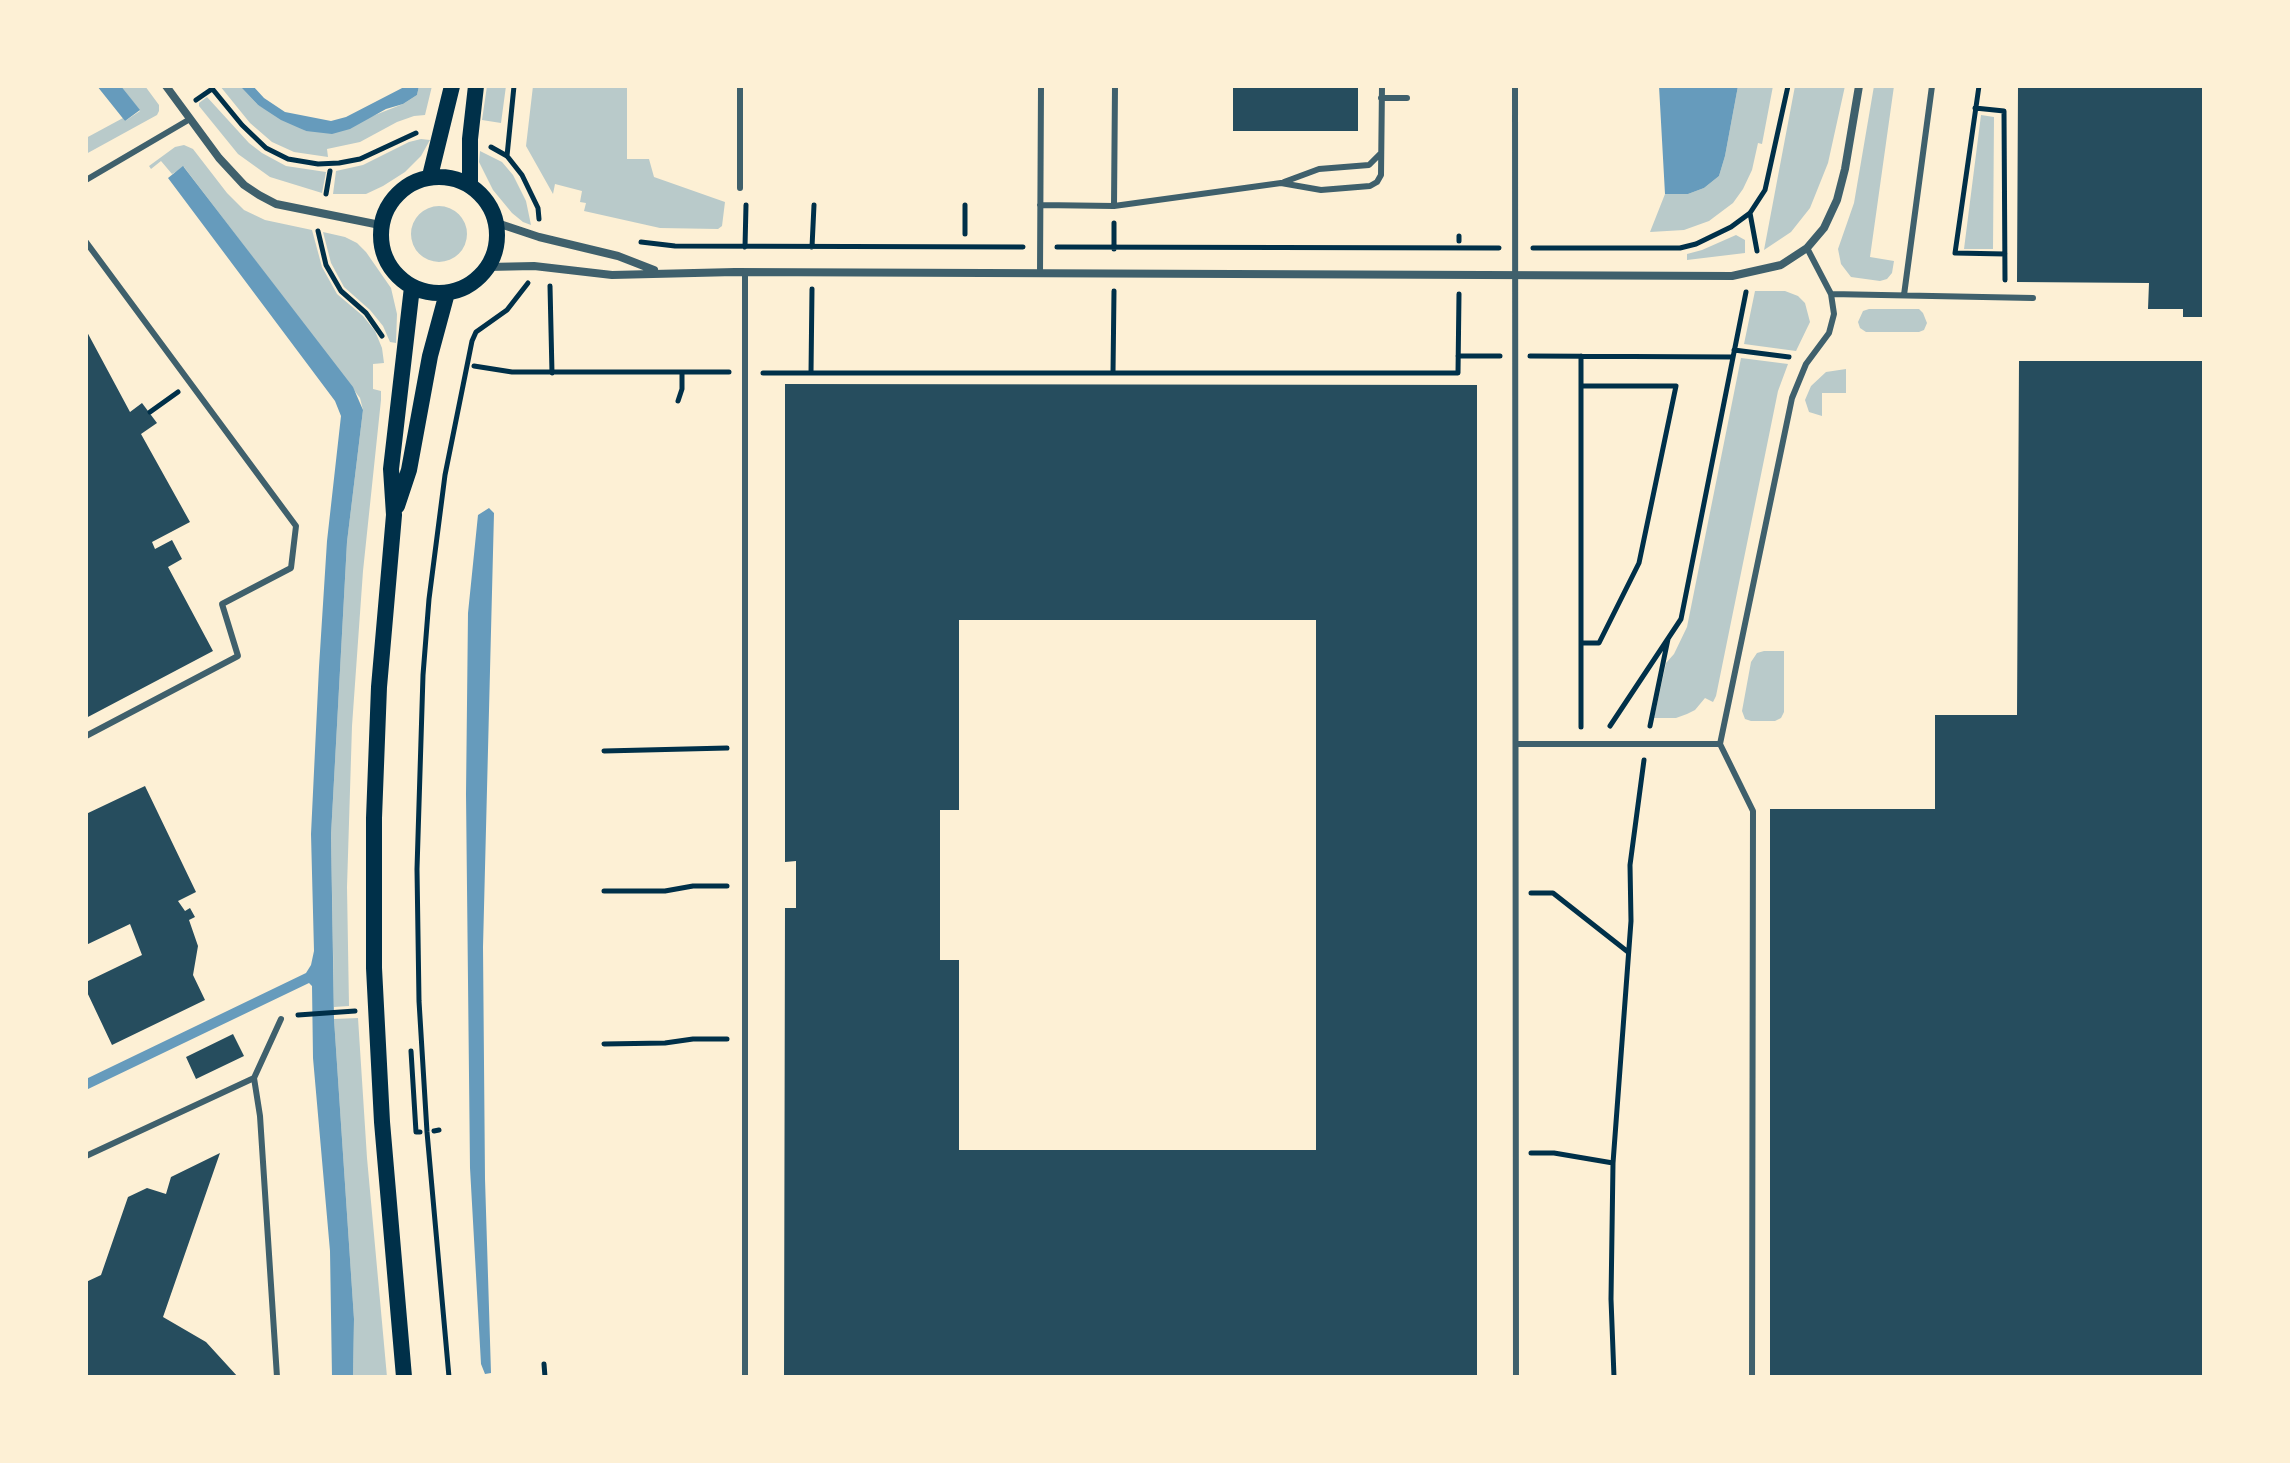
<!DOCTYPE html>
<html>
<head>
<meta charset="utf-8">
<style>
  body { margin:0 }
  #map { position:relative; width:2290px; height:1463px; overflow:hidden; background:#fdf0d5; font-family:Commissioner,sans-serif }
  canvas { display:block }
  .frame { position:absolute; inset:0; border:88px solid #fdf0d5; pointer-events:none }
</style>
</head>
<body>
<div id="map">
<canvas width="2290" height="1463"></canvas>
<div class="frame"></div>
</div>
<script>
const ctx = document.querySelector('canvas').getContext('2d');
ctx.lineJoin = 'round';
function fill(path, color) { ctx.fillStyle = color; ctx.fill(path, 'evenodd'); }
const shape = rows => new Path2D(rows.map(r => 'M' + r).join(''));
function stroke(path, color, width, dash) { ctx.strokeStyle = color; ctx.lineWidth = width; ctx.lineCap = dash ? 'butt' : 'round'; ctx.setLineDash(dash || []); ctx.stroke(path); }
const green = shape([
  [121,86,145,86,159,105,159,111,157,115,86,154,86,138,123,118,125,121,140,111],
  [220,86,240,86,258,105,306,131,370,117,403,104,417,95,419,86,432,86,425,115,414,116,397,122,360,142,327,149,328,157,294,152,272,142,250,123],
  [487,86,506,86,501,123,482,120],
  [533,86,627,86,627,159,649,159,654,177,725,202,722,226,718,229,660,228,584,211,586,203,580,202,582,191,555,184,553,194,526,146],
  [1738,86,1773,86,1762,144,1758,143,1752,170,1743,189,1733,203,1709,221,1684,230,1650,232,1665,194,1688,194,1704,188,1719,176,1725,156],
  [1795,86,1845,86,1828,163,1810,208,1791,232,1764,250],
  [1874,86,1894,86,1870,257,1894,261,1892,273,1887,279,1880,281,1851,277,1841,264,1838,249,1854,203],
  [207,97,249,143,262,153,286,166,326,172,322,193,270,177,238,154,199,106,199,103],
  [1981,115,1994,117,1993,249,1964,249],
  [421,139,430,140,421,156,405,172,383,186,366,194,333,194,336,171,363,165,409,142],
  [184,145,193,149,227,193,244,210,265,220,312,230,322,267,337,294,363,316,375,331,382,348,384,363,373,364,373,389,381,391,381,400,363,571,352,726,347,887,349,1006,334,1007,331,835,347,542,363,410,360,398,184,167,172,174,161,161,151,169,149,166,175,147],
  [480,151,502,162,513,175,526,201,531,225,523,222,512,213,493,190,479,162],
  '411 234a28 28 0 1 1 56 0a28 28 0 1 1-56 0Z',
  [323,232,345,237,357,243,366,252,391,288,397,314,396,343,390,342,383,326,370,310,344,287,331,263],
  [1736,235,1745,240,1745,253,1687,260,1687,254,1702,250],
  [1755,291,1785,291,1798,296,1805,303,1810,322,1796,351,1744,344],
  [1869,309,1919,309,1923,313,1927,323,1924,330,1919,332,1866,332,1860,328,1858,322,1863,311],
  [1741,358,1788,364,1778,391,1716,696,1713,702,1705,698,1695,710,1687,714,1676,718,1654,718,1666,663,1674,654,1687,627],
  [1846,369,1846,393,1822,393,1822,416,1809,412,1805,400,1811,386,1826,372],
  [1764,651,1784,651,1784,712,1781,718,1775,721,1751,721,1745,719,1742,711,1751,662,1757,653],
  [358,1018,367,1158,387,1377,353,1377,354,1319,334,1019]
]);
const water = shape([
  [97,86,121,86,140,110,125,121],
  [240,86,253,86,264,98,285,112,331,121,346,117,406,86,419,86,417,95,403,104,386,109,350,129,332,134,306,131,281,120,258,105],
  [1659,86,1738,86,1725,156,1719,176,1704,188,1688,194,1665,194],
  [183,166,353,387,363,410,347,542,331,835,334,1019,354,1319,353,1377,332,1377,330,1251,313,1058,312,986,309,983,86,1090,86,1079,306,973,311,965,314,951,311,834,319,667,327,541,341,416,335,401,168,178],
  [489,508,494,513,483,947,485,1179,491,1373,485,1374,481,1364,470,1168,466,794,468,613,478,515]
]);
const building = shape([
  [1233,86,1358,86,1358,131,1233,131],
  [2018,86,2204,86,2204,317,2183,317,2183,309,2148,309,2149,283,2017,282],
  [86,330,130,412,142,403,157,423,141,434,190,522,152,542,155,549,172,540,182,559,168,567,213,651,86,718],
  [2019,361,2204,361,2204,1377,1770,1377,1770,809,1935,809,1935,715,2017,715],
  [785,384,1477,385,1477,1377,784,1377,785,908,796,908,796,861,785,862],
  [959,620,1316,620,1316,1150,959,1150,959,960,940,960,940,810,959,810],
  [145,786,196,892,178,901,185,911,190,908,195,917,189,920,198,946,193,975,205,1000,112,1045,86,990,86,982,142,955,130,924,86,945,86,814],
  [233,1034,244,1056,196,1079,186,1057],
  [220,1153,163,1317,206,1342,238,1377,86,1377,86,1282,101,1275,128,1197,147,1188,166,1194,171,1177]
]);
const path = shape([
  [210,86,242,125,266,148,288,159,318,164,339,163,360,159,416,133],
  [1979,86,1955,253,2005,254],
  [196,100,212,89],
  [1975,108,2004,111,2005,280],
  [491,147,507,156,522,175,538,208,539,219],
  [507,156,514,86],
  [326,194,330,171],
  [1750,213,1757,251],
  [318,231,326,265,341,291,366,313,382,336],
  [965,234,965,205],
  [1459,241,1459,236],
  [641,242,675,246,1023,247],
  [745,247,746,205],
  [812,247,814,205],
  [1057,247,1499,248],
  [1533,248,1680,248,1696,244,1731,227,1750,213,1765,190,1788,86],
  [1114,249,1114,223],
  [550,286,552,373],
  [1734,350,1789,357],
  [1458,356,1500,356],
  [1530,356,1733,357],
  [474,366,512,372,729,372],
  [763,373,1458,373,1459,294],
  [811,373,812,289],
  [1113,373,1114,291],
  [678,401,682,389,682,372],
  [150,412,178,392],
  [1581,643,1599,643,1639,563,1676,386,1581,386],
  [1610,726,1681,619,1746,292],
  [1650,726,1668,639],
  [1581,727,1581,356],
  [604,751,727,748],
  [604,891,665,891,693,886,727,886],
  [1531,893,1553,893,1628,952],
  [298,1015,355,1011],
  [604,1044,665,1043,693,1039,727,1039],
  [411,1051,416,1132,420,1132],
  [434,1131,439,1130],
  [1531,1153,1554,1153,1613,1163],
  [544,1364,545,1377],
  [449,1377,427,1132,419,1001,417,869,423,675,429,599,445,475,472,341,476,332,507,310,528,283],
  [1614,1377,1611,1299,1613,1163,1631,921,1630,865,1644,760]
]);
const service = shape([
  [1515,86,1516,1377],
  [1381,98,1407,98],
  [86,180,190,119],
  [1284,182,1319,169,1369,165,1381,153],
  [740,188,740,86],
  [1040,205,1114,206,1115,86],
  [1114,206,1281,183,1321,190,1370,186,1377,182,1381,175,1382,86],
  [86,242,296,526,291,568,222,604,238,656,86,736],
  [1040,273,1041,86],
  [1831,294,2033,298],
  [1904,295,1932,86],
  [1517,744,1720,744,1792,398,1806,364,1829,333,1834,314,1831,294,1807,248],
  [1720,744,1753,811,1752,1377],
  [254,1078,260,1116,277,1377],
  [86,1156,254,1078,281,1019],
  [745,1377,745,272]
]);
const minor = shape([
  [166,86,219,158,244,185,259,195,276,204,380,225],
  [497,223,539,237,618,256,654,270],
  [488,267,534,266,612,275,735,272,1732,276,1781,265,1807,248,1824,228,1837,200,1845,169,1859,86]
]);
const secondary = shape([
  [430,176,452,86],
  '381 235a58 58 0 1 1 116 0a58 58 0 1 1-116 0Z',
  [470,185,470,139,476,86],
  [397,506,409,470,430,356,447,293],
  [404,1377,382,1122,374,968,374,818,379,687,394,515,391,469,412,287]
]);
fill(green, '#b9caca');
fill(water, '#669bbc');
fill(building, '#264d5e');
stroke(path, '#003049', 5);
stroke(service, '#3f606c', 6);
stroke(minor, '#3f606c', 8);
stroke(secondary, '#003049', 16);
</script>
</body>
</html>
